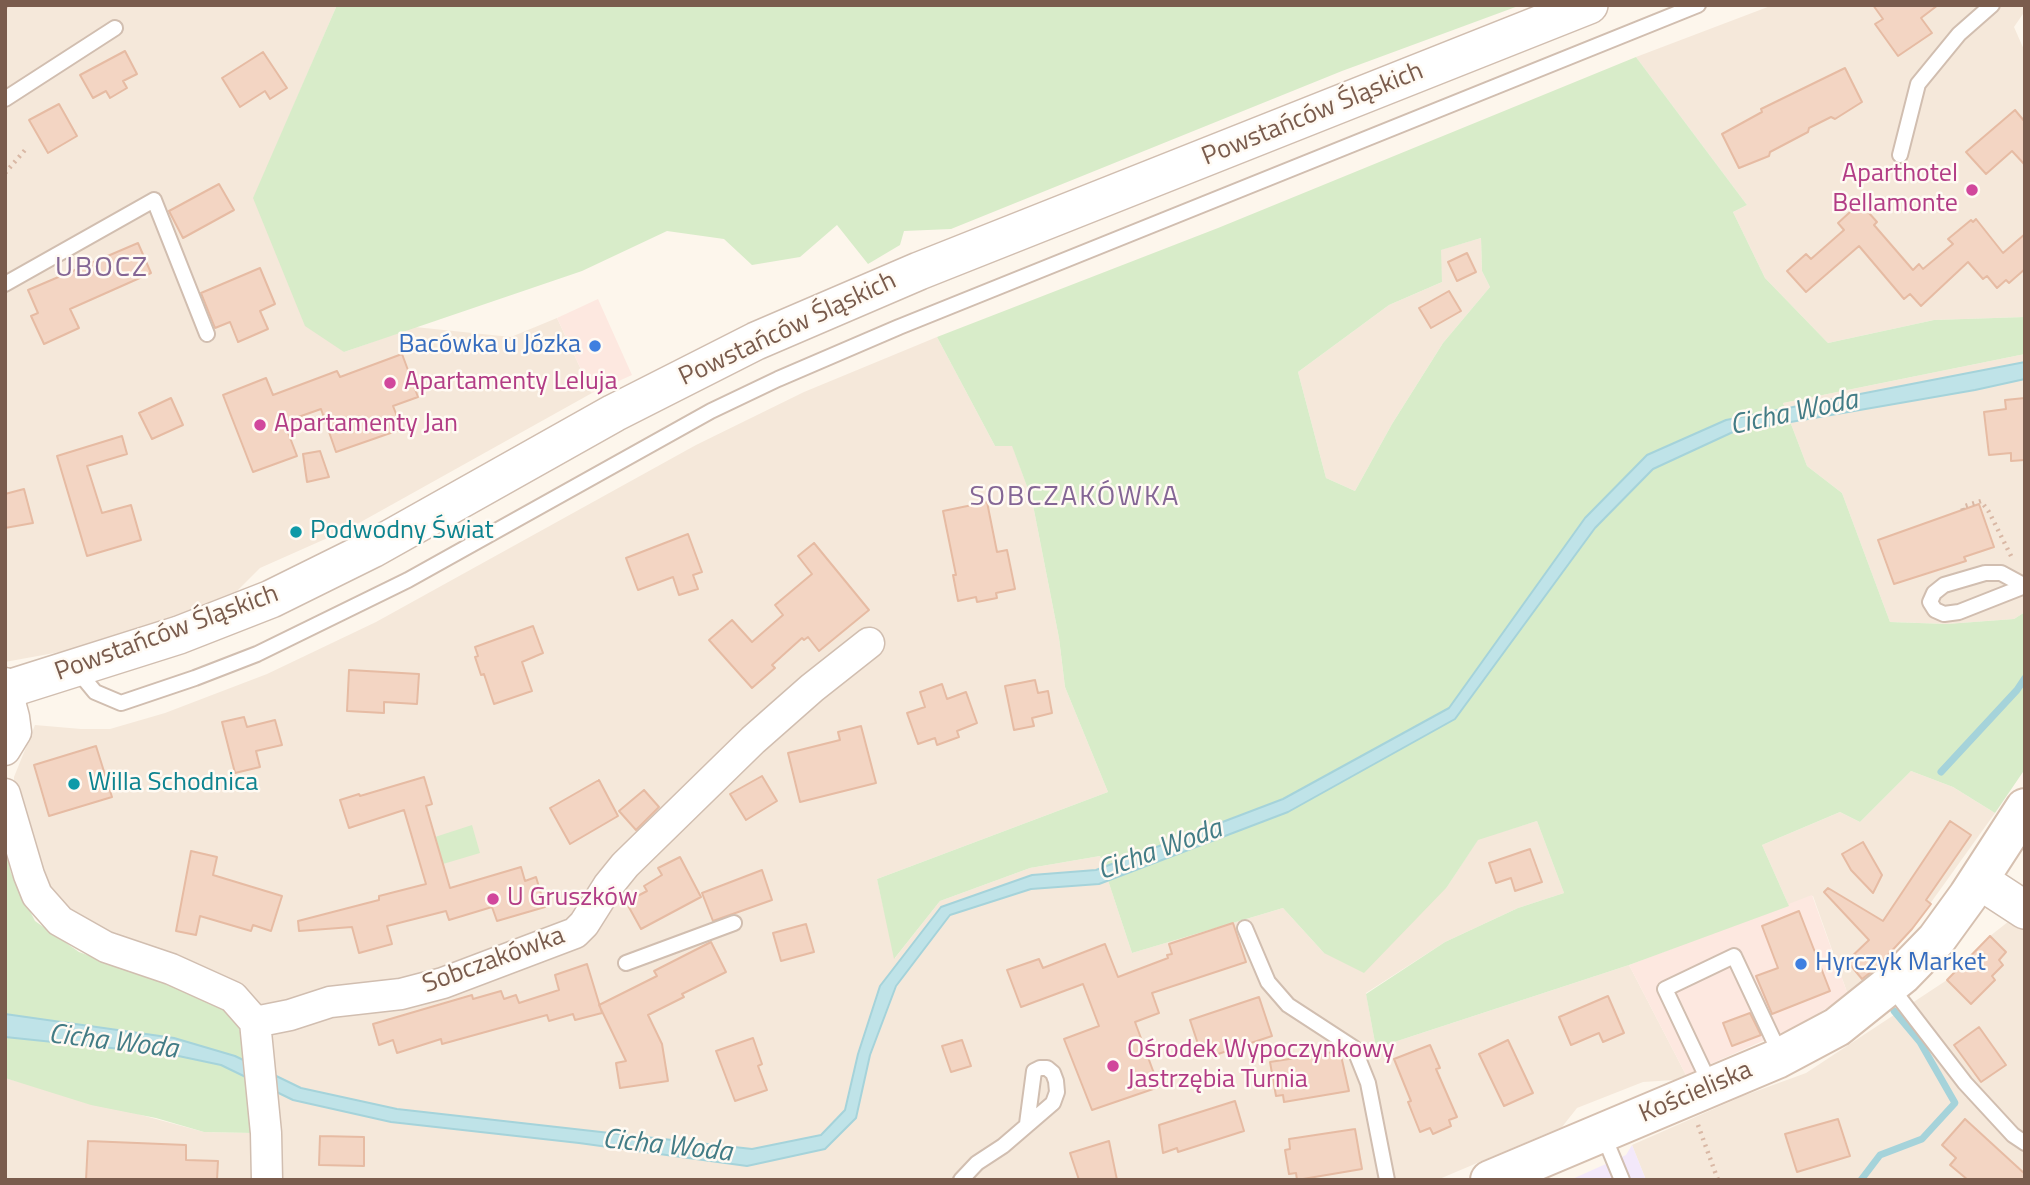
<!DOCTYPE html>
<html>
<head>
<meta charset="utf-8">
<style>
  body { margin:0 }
  #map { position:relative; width:2030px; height:1185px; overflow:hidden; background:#fdf6ec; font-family:"Titillium Web",sans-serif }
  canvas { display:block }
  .frame { position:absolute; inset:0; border:7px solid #7a5c4d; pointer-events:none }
</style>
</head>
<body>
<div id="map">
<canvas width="2030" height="1185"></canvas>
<div class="frame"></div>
</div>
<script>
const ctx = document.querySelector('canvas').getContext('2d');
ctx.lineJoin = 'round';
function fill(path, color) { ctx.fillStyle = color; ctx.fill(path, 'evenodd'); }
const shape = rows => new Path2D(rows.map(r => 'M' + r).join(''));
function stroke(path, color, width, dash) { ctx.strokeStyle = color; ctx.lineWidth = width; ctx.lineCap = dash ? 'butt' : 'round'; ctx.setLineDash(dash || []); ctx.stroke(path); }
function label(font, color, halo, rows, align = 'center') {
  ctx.font = font + ' "Titillium Web",sans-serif'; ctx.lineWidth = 5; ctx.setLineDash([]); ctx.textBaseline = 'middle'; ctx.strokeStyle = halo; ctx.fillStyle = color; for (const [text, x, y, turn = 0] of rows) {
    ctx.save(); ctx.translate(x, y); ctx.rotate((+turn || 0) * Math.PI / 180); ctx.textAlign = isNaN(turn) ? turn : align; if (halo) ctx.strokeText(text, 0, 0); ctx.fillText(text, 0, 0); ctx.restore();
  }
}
const residential = shape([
  [5,5,337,5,254,198,344,352,415,327,511,337,557,318,592,393,350,528,260,568,202,626,5,662],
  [1773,5,2025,5,2025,11,2014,27,2025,52,2025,317,1934,320,1828,343,1765,278,1733,212,1747,205,1636,57],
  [1481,238,1482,271,1490,287,1443,343,1392,424,1355,491,1326,478,1298,372,1389,305,1442,282,1440,250],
  [937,337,995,446,1012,445,1032,500,1059,638,1065,687,1108,792,877,879,895,958,940,901,1030,868,1100,856,1132,953,1283,908,1324,953,1447,887,1478,839,1537,821,1564,893,1518,908,1445,942,1366,993,1376,1048,1629,965,1686,1075,1674,1080,1643,1082,1577,1108,1562,1127,1437,1180,280,1180,269,1035,96,933,47,893,14,790,14,777,35,725,81,729,110,729,165,713,267,674,376,622,696,445,804,392],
  [2025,354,2025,612,2014,619,1947,624,1890,622,1842,493,1807,466,1783,403],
  [1911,771,1953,787,1995,813,1912,929,1873,973,1848,995,1813,896,1789,906,1762,845,1840,812,1860,822],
  [2013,918,2025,923,2025,1180,1646,1180,1632,1145,1743,1096,1806,1073,1947,980,1990,936],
  [5,1078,204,1132,253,1133,257,1180,5,1180]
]);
const commercial = shape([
  [598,299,632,375,592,393,557,318],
  [1812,895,1848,995,1801,1024,1686,1075,1629,965]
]);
const education = shape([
  [1632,1145,1646,1180,1570,1180,1626,1155]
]);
const green = shape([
  [337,5,1521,5,1342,71,951,229,904,231,900,245,868,264,837,225,800,257,752,265,724,239,667,231,582,271,344,352,305,326,253,198],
  [1636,57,1747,205,1733,212,1765,278,1828,343,1934,320,2025,317,2025,354,1783,403,1807,466,1842,493,1890,622,1947,624,2014,619,2025,612,2025,769,1995,813,1953,787,1911,771,1860,822,1840,812,1762,845,1789,906,1629,965,1376,1048,1366,994,1445,942,1518,908,1564,893,1537,821,1478,840,1447,887,1364,973,1324,953,1283,908,1132,953,1100,856,1030,868,940,901,894,959,877,879,1108,792,1065,687,1059,638,1032,500,1012,446,995,446,937,337,1218,228],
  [1481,238,1482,271,1490,287,1443,343,1392,424,1355,491,1326,478,1298,372,1389,305,1442,282,1441,250],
  [472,825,480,853,443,864,435,837],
  [5,848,11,873,35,921,79,952,214,1000,239,1025,253,1133,204,1132,156,1118,91,1105,5,1078]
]);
const water = shape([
  [2025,362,2025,379,1975,390,1733,432,1653,469,1595,528,1455,719,1288,812,1099,884,1031,889,950,915,896,986,870,1055,856,1118,825,1149,747,1166,579,1143,391,1122,293,1100,221,1065,169,1054,5,1037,5,1014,174,1038,235,1056,301,1088,397,1109,752,1149,821,1135,845,1110,858,1054,880,986,941,907,1032,875,1096,870,1283,799,1449,708,1585,518,1647,455,1726,420,2025,362]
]);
const stream = shape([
  [1941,772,2017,690,2025,678],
  [1861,1180,1880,1155,1922,1139,1955,1103,1920,1042,1894,1011]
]);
const building = shape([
  [1873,5,1938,5,1921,18,1932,33,1898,56,1875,24,1883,19,1873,5],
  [125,51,137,74,123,81,127,88,110,98,106,91,93,98,80,75,125,51],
  [263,52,287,88,270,99,265,91,240,107,222,78,263,52],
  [1845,68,1862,102,1835,119,1831,117,1809,128,1808,132,1770,152,1769,156,1739,168,1722,134,1762,112,1761,109,1845,68],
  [59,104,77,136,48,153,29,120,59,104],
  [2015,110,2025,122,2025,165,2012,151,1986,174,1966,152,2015,110],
  [219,184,234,210,183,238,169,211,219,184],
  [1860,203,1877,222,1874,225,1913,270,1919,264,1923,269,1953,244,1948,239,1971,220,1973,222,1976,219,2003,253,2025,234,2025,269,2009,283,2006,280,1997,288,1987,276,1983,279,1968,262,1921,306,1910,294,1904,299,1859,246,1806,292,1787,271,1806,254,1811,259,1844,230,1838,223,1860,203],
  [138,243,151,273,70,309,79,328,44,344,31,316,38,313,28,290,138,243],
  [1467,253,1476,272,1457,281,1448,262,1467,253],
  [260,268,275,304,260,311,268,329,238,342,230,322,215,328,201,293,260,268],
  [1449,291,1461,311,1431,328,1419,308,1449,291],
  [402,354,418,397,393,406,402,429,336,452,321,409,284,422,297,456,253,472,223,395,266,378,273,395,337,371,340,377,402,354],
  [171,398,183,425,152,439,139,413,171,398],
  [2025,398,2025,460,2011,461,2011,453,1989,455,1984,412,2006,409,2005,400,2025,398],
  [122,436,127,454,87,466,102,513,131,505,141,540,87,556,57,456,122,436],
  [320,451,329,477,307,482,303,454,320,451],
  [24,489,33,523,5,528,5,494,24,489],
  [987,502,997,552,1007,550,1015,589,996,593,997,598,977,602,976,597,958,601,953,575,956,575,943,511,987,502],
  [1979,504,1994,547,1964,557,1966,561,1894,584,1878,540,1979,504],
  [688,534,702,572,693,575,698,589,679,595,673,577,638,590,626,558,688,534],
  [814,543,869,610,819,651,808,637,804,640,802,638,772,665,775,668,752,688,709,640,732,620,752,642,783,615,775,605,812,574,798,556,814,543],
  [533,626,543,653,522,662,532,691,494,704,484,674,481,675,475,657,478,656,475,647,533,626],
  [349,670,419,674,417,704,384,702,384,713,347,711,349,670],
  [1035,680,1038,693,1048,691,1052,713,1032,718,1034,726,1014,730,1005,686,1035,680],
  [942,684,947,699,966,692,977,723,957,731,959,737,937,745,935,738,918,744,907,713,925,707,920,692,942,684],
  [244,717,247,727,275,720,282,745,256,751,260,767,235,773,222,722,244,717],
  [861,726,876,783,800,802,788,753,840,740,838,732,861,726],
  [96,746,112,797,49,816,34,765,96,746],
  [762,776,777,801,746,820,730,794,762,776],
  [424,777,432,804,426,806,450,888,521,867,525,881,536,877,545,907,497,921,492,907,449,920,446,911,387,926,392,944,359,953,352,927,299,931,298,921,379,900,379,896,426,884,404,810,349,828,340,800,359,794,360,796,424,777],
  [599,780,618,816,570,844,550,808,599,780],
  [644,790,659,807,636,830,619,811,644,790],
  [1950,821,1971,835,1926,900,1931,904,1912,929,1875,969,1862,979,1847,961,1869,940,1824,892,1828,888,1883,921,1950,821],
  [1863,842,1882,875,1873,893,1851,870,1842,854,1863,842],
  [1530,849,1542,882,1515,891,1511,878,1496,883,1489,863,1530,849],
  [191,851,217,857,213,875,282,896,271,931,253,925,251,931,200,916,196,935,176,931,191,851],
  [680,857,701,897,641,929,626,902,647,891,644,886,662,875,658,868,680,857],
  [762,870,772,900,713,921,702,893,762,870],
  [1799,911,1830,991,1772,1014,1756,976,1778,968,1762,926,1799,911],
  [1233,923,1246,962,1152,993,1159,1013,1135,1022,1159,1087,1092,1110,1064,1039,1099,1026,1083,984,1021,1007,1007,970,1039,959,1043,968,1105,944,1118,977,1168,958,1167,955,1172,954,1169,944,1233,923],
  [806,924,814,952,781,961,773,933,806,924],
  [1990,936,2006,952,1999,960,2003,965,1992,976,1995,980,1971,1004,1947,980,1990,936],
  [711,942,726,972,682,994,684,997,648,1015,662,1044,668,1081,620,1088,616,1063,626,1061,599,1005,657,976,654,971,711,942],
  [587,964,602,1013,575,1020,573,1014,549,1021,547,1015,442,1044,441,1039,397,1053,393,1040,379,1045,373,1024,472,995,473,999,501,991,504,999,516,995,519,1003,559,990,555,975,587,964],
  [1608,996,1624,1033,1603,1042,1599,1033,1571,1045,1559,1017,1608,996],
  [1259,997,1272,1036,1209,1057,1208,1050,1201,1053,1190,1020,1259,997],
  [1750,1013,1761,1035,1732,1046,1723,1023,1750,1013],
  [1979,1027,2006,1065,1981,1082,1954,1045,1979,1027],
  [753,1038,762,1064,758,1066,767,1090,735,1101,716,1051,753,1038],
  [962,1040,971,1066,951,1072,942,1046,962,1040],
  [1508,1040,1533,1093,1504,1106,1479,1054,1508,1040],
  [1430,1045,1440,1068,1436,1069,1457,1117,1449,1120,1451,1126,1433,1134,1430,1128,1420,1132,1408,1102,1411,1101,1394,1059,1430,1045],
  [1340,1051,1349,1091,1284,1102,1283,1095,1276,1096,1270,1062,1340,1051],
  [1235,1101,1244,1131,1178,1152,1177,1148,1163,1153,1159,1125,1235,1101],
  [1838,1119,1850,1156,1797,1172,1785,1134,1838,1119],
  [1965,1119,2025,1174,2025,1180,1968,1180,1950,1165,1956,1158,1942,1145,1965,1119],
  [1355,1129,1362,1169,1297,1180,1296,1173,1289,1174,1285,1150,1290,1149,1289,1139,1355,1129],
  [320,1136,364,1137,364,1166,319,1165,320,1136],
  [88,1141,186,1145,186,1160,218,1161,217,1180,86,1180,88,1141],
  [1109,1141,1117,1180,1079,1180,1070,1153,1109,1141]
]);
const path = shape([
  [5,7,9,5],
  [5,173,25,150],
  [1963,510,1962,507,1981,501,1989,512,2012,558],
  [1698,1125,1718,1180]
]);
const service = shape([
  [5,99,115,28],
  [1900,155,1918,84,1959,34,1992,5],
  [5,284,154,200,207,334],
  [1985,573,2001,573,2025,586,1959,612,1944,614,1935,610,1930,602,1934,593,1944,585,1985,573],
  [76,669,95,692,121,703,195,678,257,654,408,580,711,411,778,379,899,327,1698,5],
  [1245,928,1268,982,1288,1005,1354,1048,1368,1083,1387,1180],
  [626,963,734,923],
  [1891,987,1965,1083,2013,1135,2025,1143],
  [1711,1086,1665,989,1734,956,1781,1056],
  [1603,1134,1622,1180],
  [961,1180,977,1163,1003,1146,1053,1103,1057,1092,1056,1081,1053,1073,1047,1068,1040,1068,1034,1071,1027,1124]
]);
const minor = shape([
  [5,683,14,717,16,732,5,750],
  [5,794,29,875,37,895,60,921,106,947,171,969,233,997,255,1022,266,1133,267,1180],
  [255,1022,290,1015,330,1002,401,994,443,983,575,933,584,924,608,886,625,865,753,740,812,688,869,643]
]);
const tertiary = shape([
  [5,690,179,635,271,599,372,549,614,413,756,341,919,271,1589,5],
  [1979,880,2025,910]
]);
const secondary = shape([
  [1490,1180,1777,1059,1837,1027,1902,975,1936,940,1968,896,2025,808]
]);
const markers = [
  [1972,190,7,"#d1479c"],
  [595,346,7,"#3f7fe0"],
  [390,383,7,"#d1479c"],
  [260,425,7,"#d1479c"],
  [296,532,7,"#0f9aa8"],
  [74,784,7,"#0f9aa8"],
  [493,899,7,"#d1479c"],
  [1801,964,7,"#3f7fe0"],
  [1113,1066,7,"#d1479c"]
];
const streetNames = [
  ["Powstańców Śląskich",1313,115,-22],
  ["Powstańców Śląskich",788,330,-25],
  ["Powstańców Śląskich",167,634,-20],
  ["Sobczakówka",494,961,-20],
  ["Kościeliska",1696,1093,-23]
];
const hotelNames = [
  ["Aparthotel",1958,175,"right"],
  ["Bellamonte",1958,205,"right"],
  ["Apartamenty Leluja",404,383],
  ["Apartamenty Jan",274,425],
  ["U Gruszków",507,899],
  ["Ośrodek Wypoczynkowy",1127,1051],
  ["Jastrzębia Turnia",1127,1081]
];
const shopNames = [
  ["Bacówka u Józka",581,346],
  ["Hyrczyk Market",1815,964,"left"]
];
const cultureNames = [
  ["Podwodny Świat",310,532],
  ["Willa Schodnica",88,784]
];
const neighbourhoodNames = [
  ["UBOCZ",102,269],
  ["SOBCZAKÓWKA",1075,498]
];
const waterNames = [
  ["Cicha Woda",1794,414,-12],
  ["Cicha Woda",1160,851,-20],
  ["Cicha Woda",113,1043,7],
  ["Cicha Woda",667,1147,6]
];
fill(residential, '#f5e8da');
fill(commercial, '#fde8e0');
fill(education, '#f3e8fa');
fill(green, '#d8ecc9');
fill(water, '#bfe3e8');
stroke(water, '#a5d3da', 2);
stroke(stream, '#a5d3da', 7);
fill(building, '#f3d5c3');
stroke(building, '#e6bba3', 2);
stroke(service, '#d1beb0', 18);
stroke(minor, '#d1beb0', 33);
stroke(tertiary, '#d1beb0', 40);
stroke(secondary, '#d6c0b0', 42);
stroke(path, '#d9b8a5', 4.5, [2, 5]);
stroke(service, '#fff', 14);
stroke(minor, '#fff', 30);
stroke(tertiary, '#fff', 37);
stroke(secondary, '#fff', 38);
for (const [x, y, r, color] of markers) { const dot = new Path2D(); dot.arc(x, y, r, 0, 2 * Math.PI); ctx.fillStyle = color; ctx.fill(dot); stroke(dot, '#fffaf3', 2.5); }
label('26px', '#7a5c4d', '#fffaf3', streetNames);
label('26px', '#b23c85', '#fffaf3', hotelNames, 'left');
label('26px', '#366cbe', '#fffaf3', shopNames, 'right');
label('26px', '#0d838f', '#fffaf3', cultureNames, 'left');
ctx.letterSpacing = '2px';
label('28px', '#846695', '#fffaf3', neighbourhoodNames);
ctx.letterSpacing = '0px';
label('italic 28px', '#437c86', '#fffaf3', waterNames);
</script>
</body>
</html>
